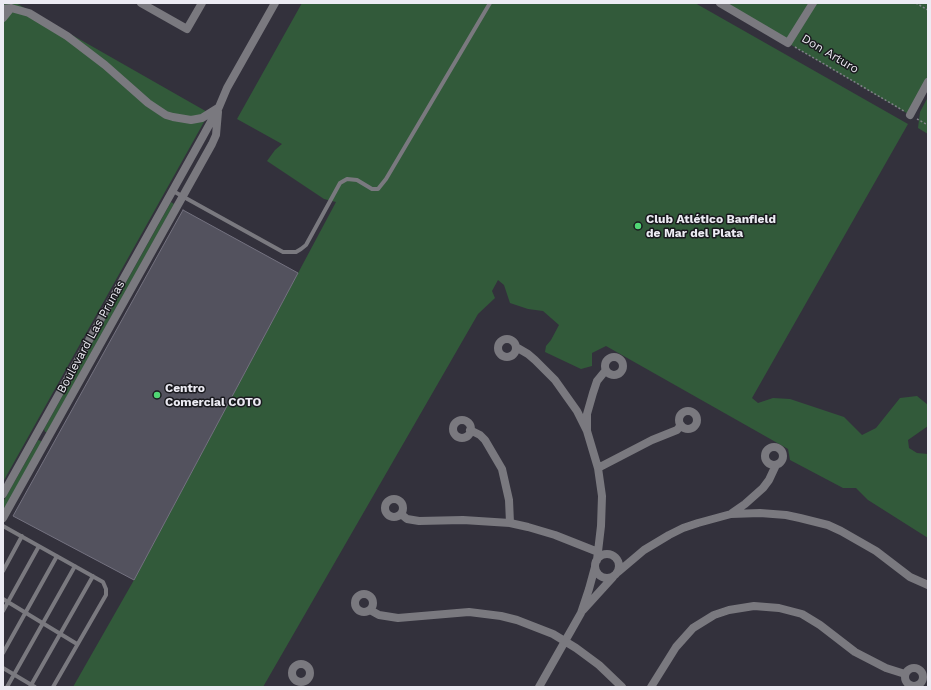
<!DOCTYPE html>
<html>
<head>
<meta charset="utf-8">
<style>
  body { margin:0 }
  #map { position:relative; width:931px; height:690px; overflow:hidden; background:#33313c; font-family:"Work Sans",sans-serif }
  canvas { display:block }
  .frame { position:absolute; inset:0; border:4px solid #ecebf3; pointer-events:none }
</style>
</head>
<body>
<div id="map">
<canvas width="931" height="690"></canvas>
<div class="frame"></div>
</div>
<script>
const ctx = document.querySelector('canvas').getContext('2d');
ctx.lineJoin = 'round';
function fill(path, color) { ctx.fillStyle = color; ctx.fill(path, 'evenodd'); }
const shape = rows => new Path2D(rows.map(r => 'M' + r).join(''));
function stroke(path, color, width, dash) { ctx.strokeStyle = color; ctx.lineWidth = width; ctx.lineCap = dash ? 'butt' : 'round'; ctx.setLineDash(dash || []); ctx.stroke(path); }
function label(font, color, halo, rows, align = 'center') {
  ctx.font = font + ' "Work Sans",sans-serif'; ctx.lineWidth = 3; ctx.setLineDash([]); ctx.textBaseline = 'middle'; ctx.strokeStyle = halo; ctx.fillStyle = color; for (const [text, x, y, turn = 0] of rows) {
    ctx.save(); ctx.translate(x, y); ctx.rotate((+turn || 0) * Math.PI / 180); ctx.textAlign = isNaN(turn) ? turn : align; if (halo) ctx.strokeText(text, 0, 0); ctx.fillText(text, 0, 0); ctx.restore();
  }
}
const green = shape([
  [3,3,16,3,209,113,3,482],
  [302,3,695,3,908,124,752,398,758,403,773,398,790,399,844,417,862,435,876,428,900,398,917,396,928,405,928,426,908,440,909,448,917,453,928,454,928,538,868,500,856,488,843,488,790,460,788,449,606,346,592,353,592,366,581,369,545,352,546,346,551,340,559,325,543,311,528,309,510,303,504,285,498,280,492,291,495,298,478,314,263,687,73,687,134,580,336,202,324,199,267,161,275,150,282,144,237,119],
  [720,3,928,3,928,80,910,115],
  [928,97,928,134,918,128,920,112],
  [171,202,174,204,47,432,45,432,44,429],
  [38,440,41,441,41,443,3,511,3,502]
]);
const building = shape([
  [183,210,298,273,134,580,13,516,183,210]
]);
const path = shape([
  [916,3,928,10],
  [795,47,904,111],
  [917,119,928,125]
]);
const service = shape([
  [173,191,283,252,296,252,301,249,306,245,340,183,347,179,357,180,372,189,378,189,386,179,490,3],
  [3,526,103,582,106,589,106,595,53,687],
  [3,571,22,536],
  [3,599,77,644],
  [3,611,39,546],
  [3,653,57,556],
  [3,668,35,687],
  [7,687,75,566],
  [30,687,93,576]
]);
const minor = shape([
  [141,3,187,29,202,3],
  [720,3,788,43,813,3],
  [3,9,11,8,29,13,67,36,105,65,148,103,166,115,173,117,191,120,202,118,218,108],
  [3,18,11,8],
  [910,115,928,82],
  '498 348a9 9 0 1 1 18 0a9 9 0 1 1-18 0Z',
  [516,347,528,354,535,360,555,380,577,411,587,431,598,468,602,496,601,526,597,560],
  '605 366a9 9 0 1 1 18 0a9 9 0 1 1-18 0Z',
  '679 420a9 9 0 1 1 18 0a9 9 0 1 1-18 0Z',
  '453 429a9 9 0 1 1 18 0a9 9 0 1 1-18 0Z',
  [470,430,480,435,485,440,502,469,509,500,510,523],
  [587,430,587,414,593,393,597,381,606,370],
  '765 456a9 9 0 1 1 18 0a9 9 0 1 1-18 0Z',
  [598,468,652,440,677,430,681,425],
  [3,494,202,138,219,107,227,88,275,3],
  '385 508a9 9 0 1 1 18 0a9 9 0 1 1-18 0Z',
  [732,513,745,504,763,488,769,480,776,465],
  [401,514,407,519,419,521,463,520,510,523,528,527,555,535,598,552],
  [3,518,212,144,216,135,218,112],
  '595 566a12 12 0 1 1 24 0a12 12 0 1 1-24 0Z',
  [618,572,644,550,669,535,683,528,698,523,731,514,760,513,786,515,800,518,828,525,841,531,876,551,910,577,928,585],
  '355 603a9 9 0 1 1 18 0a9 9 0 1 1-18 0Z',
  [370,610,379,615,398,618,469,612,501,616,517,620,553,634,576,648,599,665,622,687],
  [583,610,613,577],
  '292 673a9 9 0 1 1 18 0a9 9 0 1 1-18 0Z',
  '905 677a9 9 0 1 1 18 0a9 9 0 1 1-18 0Z',
  [539,687,581,613,589,589,595,567],
  [651,687,676,647,693,628,714,615,729,610,754,606,779,608,802,614,820,625,855,652,886,668,905,674]
]);
const markers = [
  [638,226,4,"#50d674"],
  [157,395,4,"#50d674"]
];
const streetNames = [
  ["Don Arturo",830,54,31],
  ["Boulevard Las Prunas",91,337,-61]
];
const poiNames = [
  ["Club Atlético Banfield",646,219],
  ["de Mar del Plata",646,233],
  ["Centro",165,388],
  ["Comercial COTO",165,402]
];
fill(green, '#325a3a');
fill(building, '#53525e');
stroke(building, '#747280', 1);
stroke(path, '#818089', 1.5, [2, 2]);
stroke(service, '#7a797f', 4);
stroke(minor, '#7a797f', 8);
for (const [x, y, r, color] of markers) { const dot = new Path2D(); dot.arc(x, y, r, 0, 2 * Math.PI); ctx.fillStyle = color; ctx.fill(dot); stroke(dot, '#1a1a1f', 1.5); }
label('12px', '#ecebf3', '#1a1a1f', streetNames);
label('bold 12px', '#ecebf3', '#1a1a1f', poiNames, 'left');
</script>
</body>
</html>
